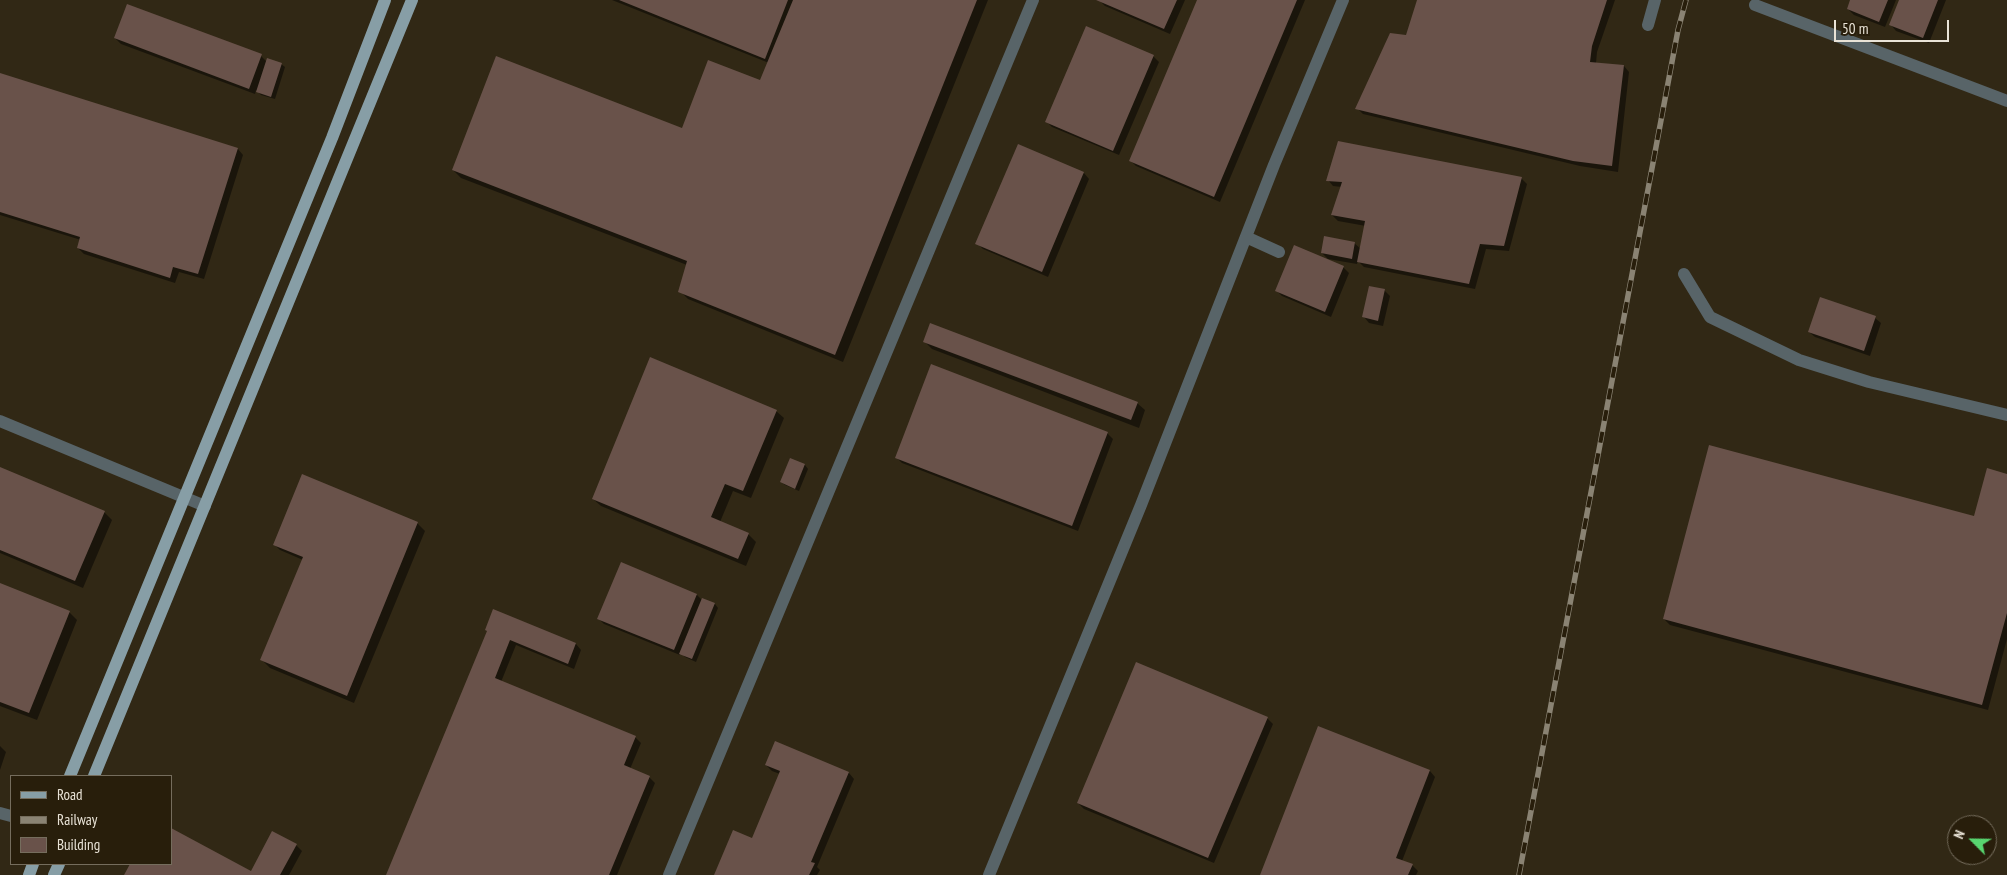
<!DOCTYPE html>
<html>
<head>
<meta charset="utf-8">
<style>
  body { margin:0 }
  #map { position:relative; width:2007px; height:875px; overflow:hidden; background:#312815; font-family:"PT Sans Narrow",sans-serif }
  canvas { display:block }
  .legend { position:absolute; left:10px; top:775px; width:162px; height:90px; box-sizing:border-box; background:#281e0b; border:1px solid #756d5d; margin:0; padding:6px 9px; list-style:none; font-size:15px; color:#e9e3d7 }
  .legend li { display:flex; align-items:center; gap:10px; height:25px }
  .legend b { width:25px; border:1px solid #756d5d }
  .north { position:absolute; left:1947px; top:815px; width:50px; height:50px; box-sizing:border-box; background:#281e0b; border:1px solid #756d5d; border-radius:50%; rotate:293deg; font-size:14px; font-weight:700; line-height:20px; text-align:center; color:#e9e3d7 }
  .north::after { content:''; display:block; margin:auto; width:18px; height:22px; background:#58d570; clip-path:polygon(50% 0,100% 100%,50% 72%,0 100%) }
  .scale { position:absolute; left:1834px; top:20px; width:115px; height:22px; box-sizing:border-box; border:2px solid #e9e3d7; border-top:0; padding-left:6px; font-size:15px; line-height:18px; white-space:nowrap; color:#e9e3d7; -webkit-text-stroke:4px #281e0b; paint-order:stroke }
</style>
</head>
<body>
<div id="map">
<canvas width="2007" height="875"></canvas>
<ul class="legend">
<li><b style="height:6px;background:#879ea6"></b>Road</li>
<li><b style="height:6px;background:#8a8373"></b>Railway</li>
<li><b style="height:14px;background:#69524a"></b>Building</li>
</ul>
<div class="north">N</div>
<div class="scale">50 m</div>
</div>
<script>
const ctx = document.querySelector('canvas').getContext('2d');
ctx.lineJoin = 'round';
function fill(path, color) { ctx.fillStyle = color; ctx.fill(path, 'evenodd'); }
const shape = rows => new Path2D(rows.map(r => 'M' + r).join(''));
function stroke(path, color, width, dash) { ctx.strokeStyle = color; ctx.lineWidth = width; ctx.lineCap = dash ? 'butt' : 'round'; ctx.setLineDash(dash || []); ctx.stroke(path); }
const shadow = shape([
  [612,0,988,0,843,362,688,299,680,291,687,265,461,178,453,170,682,130,761,81,769,63],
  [1185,0,1170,34,1105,6,1100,1],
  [1198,0,1305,0,1220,202,1136,166,1131,161],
  [1418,0,1615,0,1597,52,1596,63,1624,66,1629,72,1618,172,1580,166,1363,114,1357,108,1407,36],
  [1852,0,1896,0,1885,27,1854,15,1848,9],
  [1900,0,1946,0,1929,43,1896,31,1891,25],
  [115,38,261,56,267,62,281,64,285,67,275,99,261,95,256,90,255,94,121,44],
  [1153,56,1159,62,1119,155,1052,127,1047,122],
  [0,74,238,149,243,155,204,279,179,272,175,283,84,254,78,248,81,240,0,215],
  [1084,173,1089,179,1048,277,983,249,977,243],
  [1521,178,1527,184,1509,251,1486,249,1475,289,1364,267,1358,261,1357,264,1328,259,1322,253,1354,243,1361,249,1366,226,1338,221,1332,215,1342,187,1333,186,1328,180],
  [1343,267,1349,273,1331,317,1282,296,1277,291],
  [1384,290,1390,296,1383,326,1369,323,1364,317],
  [1821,299,1875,318,1881,323,1870,356,1815,337,1809,332],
  [924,341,1137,403,1145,410,1139,428,932,349],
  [776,411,784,418,751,498,733,491,720,522,748,534,756,542,746,566,601,506,593,499],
  [1107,433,1113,439,1078,531,902,463,897,458],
  [790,459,805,465,808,469,799,491,785,485,781,482],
  [0,468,104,512,112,520,83,588,0,553],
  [2007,475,2007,639,1988,710,1670,625,1664,619,1975,518],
  [417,523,425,531,354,703,270,668,262,660,303,560,280,550,275,545],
  [0,584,69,612,77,620,37,720,0,706],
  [697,595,703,601,715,604,718,608,696,662,685,657,681,653,680,655,604,624,598,618],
  [494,611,576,644,581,650,574,669,516,645,501,682,635,737,641,743,630,769,649,777,655,783,617,875,388,875,488,631],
  [1267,718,1273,724,1214,863,1084,809,1078,803],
  [1319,728,1430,771,1435,777,1402,861,1412,865,1418,871,1416,875,1261,875],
  [0,746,6,752,0,770],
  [766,765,849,773,854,779,817,867,820,870,817,875,715,875,752,840,780,774,772,771],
  [296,845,302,851,289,875,126,875,132,864,171,864,252,873]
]);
const building = shape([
  [619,0,788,0,765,59],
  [793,0,977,0,835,355,678,292,687,261,452,170,496,56,682,128,708,60,760,80],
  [1096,0,1177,0,1164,29],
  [1197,0,1297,0,1214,197,1129,161],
  [1417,0,1607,0,1592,46,1590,62,1624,65,1612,166,1573,161,1355,109,1390,33,1406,35],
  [1850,0,1888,0,1879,22,1847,9],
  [1899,0,1938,0,1923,38,1889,25],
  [127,4,262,54,249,89,114,38],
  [1086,26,1154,55,1113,151,1045,122],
  [267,58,282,63,271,97,256,92],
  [0,73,238,148,198,274,173,267,170,278,77,248,80,237,0,212],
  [1338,141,1522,177,1504,246,1480,244,1469,284,1357,262,1365,221,1331,215,1342,182,1326,181],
  [1018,144,1084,172,1042,272,975,244],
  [1324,236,1355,242,1352,259,1321,253],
  [1294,245,1344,266,1325,312,1275,291],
  [1369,286,1385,289,1378,321,1362,317],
  [1820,297,1876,316,1864,351,1808,332],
  [930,323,1138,402,1131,420,923,342],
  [650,357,777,410,743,491,725,484,711,517,749,533,738,559,592,499],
  [931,364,1108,432,1072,526,895,458],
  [1709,445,1974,516,1987,468,2007,474,2007,613,1982,705,1663,619],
  [790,458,805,464,795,489,780,482],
  [0,467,105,511,75,581,0,550],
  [302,474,418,522,347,696,260,660,303,557,273,545],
  [621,562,697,594,674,650,597,619],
  [0,583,70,611,29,713,0,702],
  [702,598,715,603,692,659,679,654],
  [493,609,576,643,568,664,510,640,495,678,636,736,624,765,650,776,609,875,386,875,487,631,485,630],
  [1136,662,1268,717,1208,858,1077,803],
  [1318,726,1430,770,1396,858,1413,864,1408,875,1260,875],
  [775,741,849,772,811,862,815,863,809,875,714,875,733,830,752,838,780,771,765,765],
  [171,828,251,871,272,831,297,844,280,875,124,875,130,864,171,864]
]);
const minor = shape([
  [1755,5,2007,101],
  [1648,25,1655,0],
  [1246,237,1279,252],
  [1684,274,1710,317,1799,360,1869,382,2007,415],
  [0,421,205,506],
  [0,813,11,816],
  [669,875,1033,0],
  [989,875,1141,505,1274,165,1343,0]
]);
const major = shape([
  [70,776,332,138,385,0],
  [94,776,412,0],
  [29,875,33,864],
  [54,875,59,864]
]);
const rail = shape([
  [1519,875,1678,30,1686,0]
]);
fill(shadow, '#0007');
fill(building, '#69524a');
stroke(minor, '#586468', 12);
stroke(major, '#879ea6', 12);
stroke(rail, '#8a8373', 5.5);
stroke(rail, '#281e0b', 4, [11]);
</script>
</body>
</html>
